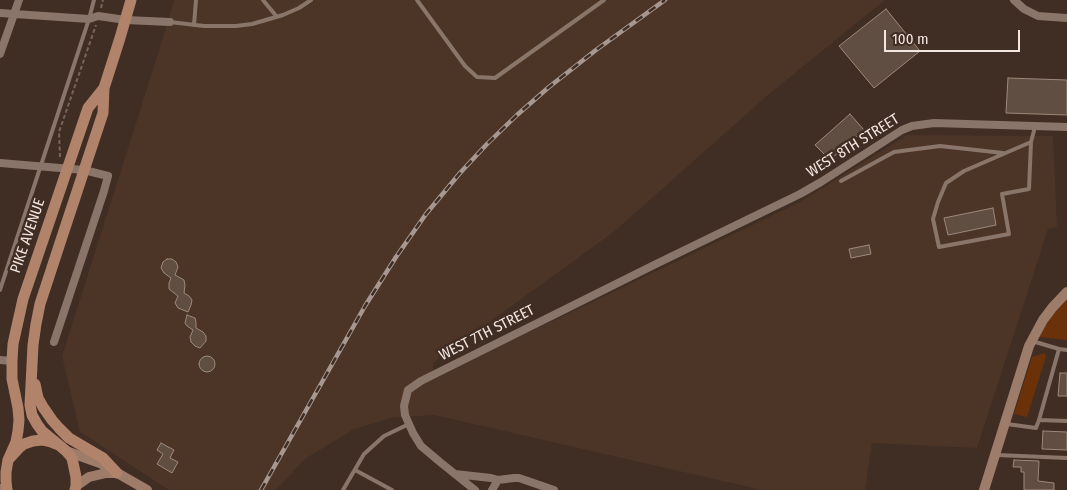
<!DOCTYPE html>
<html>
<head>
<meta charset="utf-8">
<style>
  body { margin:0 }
  #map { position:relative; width:1067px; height:490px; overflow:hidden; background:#402d24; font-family:"Fira Sans Condensed",sans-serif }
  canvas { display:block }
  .scale { position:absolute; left:884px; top:30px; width:136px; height:22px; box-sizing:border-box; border:2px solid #f2e6e0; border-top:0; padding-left:6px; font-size:15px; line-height:18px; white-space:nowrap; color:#f2e6e0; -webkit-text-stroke:4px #402d24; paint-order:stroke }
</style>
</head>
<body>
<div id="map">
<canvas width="1067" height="490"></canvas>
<div class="scale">100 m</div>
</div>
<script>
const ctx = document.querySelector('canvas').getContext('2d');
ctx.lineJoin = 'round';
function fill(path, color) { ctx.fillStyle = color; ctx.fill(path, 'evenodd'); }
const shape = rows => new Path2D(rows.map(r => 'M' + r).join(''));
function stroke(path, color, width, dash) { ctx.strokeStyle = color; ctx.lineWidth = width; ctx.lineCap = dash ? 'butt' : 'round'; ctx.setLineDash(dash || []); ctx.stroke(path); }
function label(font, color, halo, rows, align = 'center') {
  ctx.font = font + ' "Fira Sans Condensed",sans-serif'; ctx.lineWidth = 5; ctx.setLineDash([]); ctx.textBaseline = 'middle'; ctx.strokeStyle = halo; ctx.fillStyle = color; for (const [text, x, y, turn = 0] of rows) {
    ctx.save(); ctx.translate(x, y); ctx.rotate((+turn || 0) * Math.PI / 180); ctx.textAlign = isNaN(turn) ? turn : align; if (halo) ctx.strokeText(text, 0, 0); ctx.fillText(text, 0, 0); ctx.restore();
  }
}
const built = shape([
  [174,0,885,0,768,95,615,231,433,363,433,380,523,335,798,203,907,135,1053,136,1057,227,1048,229,977,448,872,443,865,490,762,490,434,415,391,418,354,429,305,459,276,490,169,490,80,432,62,356,163,38]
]);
const green = shape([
  [1067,299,1067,340,1039,337,1050,318],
  [1045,353,1046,357,1027,417,1014,414,1032,357]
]);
const building = shape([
  [886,9,920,51,874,88,839,46,886,9],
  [1008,78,1067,80,1067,115,1006,113,1008,78],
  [850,114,864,130,830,160,815,145,850,114],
  [993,208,996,225,948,235,944,218,993,208],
  [869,245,871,254,851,258,849,249,869,245],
  [167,259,172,259,176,262,178,267,175,275,184,280,185,285,184,293,189,296,192,300,191,305,188,312,178,308,175,303,178,296,169,289,169,283,171,278,164,273,161,268,163,262,167,259],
  [187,315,195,318,196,322,196,328,203,332,206,336,206,341,200,348,195,346,191,342,190,337,193,330,187,326,185,323,187,315],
  '199 364a8 8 0 1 1 16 0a8 8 0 1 1-16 0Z',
  [1060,373,1067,373,1067,396,1058,396,1060,373],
  [1043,431,1067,432,1067,450,1042,449,1043,431],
  [161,443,174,450,170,458,178,462,172,473,157,464,163,454,157,450,161,443],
  [1014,460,1039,461,1038,481,1054,483,1054,490,1024,490,1024,472,1021,472,1021,467,1013,467,1014,460]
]);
const path = shape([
  [101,8,103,0],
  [60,157,59,132,96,25]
]);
const lane = shape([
  [263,0,277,17],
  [417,0,465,66,477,77,495,78,604,0],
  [170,22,204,26,236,26,252,24,283,15,299,8,311,0],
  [194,25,196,0],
  [1031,142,1029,189,1002,194,1009,234,939,247,933,219,938,202,946,183,964,171,1031,142,1035,127],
  [841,181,894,152,940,146,1003,153],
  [0,290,89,19,94,0],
  [1059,349,1067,350],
  [1039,420,1067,421],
  [1007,424,1036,428,1039,420,1059,349,1032,341],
  [997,455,1067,458],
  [355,470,392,490],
  [343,490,364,454,384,436,409,424]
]);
const street = shape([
  [1014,0,1024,9,1038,16,1067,18],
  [0,13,89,19,98,16,126,20,170,22],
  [0,54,19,0],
  [0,163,84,170,108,176,104,191,54,342],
  [0,360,12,361],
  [455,474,491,478,498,480,514,478,519,478,554,490],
  [475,490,440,462,421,446,413,433,405,415,404,406,408,390,421,381,658,263,800,194,821,182,902,130,912,126,934,123,1067,127],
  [492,490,498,480]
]);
const secondary = shape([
  [66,451,100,463,147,490],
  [76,486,89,477,106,473,116,473],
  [0,489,1,490],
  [984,490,1029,346,1043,320,1052,308,1067,292]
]);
const primary = shape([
  [35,384,38,398,43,407,52,420,59,428,69,438,103,458,117,473],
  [59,445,42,431,37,424,32,415,30,405,33,345,36,324,40,304,60,243,103,113,104,88,120,38,131,0],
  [8,460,16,442,18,431,19,420,18,408,12,379,12,361,13,344,23,299,88,108,104,88],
  [7,490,6,481,6,472,8,460,19,448,24,444,33,441,42,440,51,442,59,445,66,451,72,458,76,477,76,486,75,490]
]);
const rail = shape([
  [261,490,365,306,396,257,426,214,460,173,487,144,517,115,549,87,596,50,665,0]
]);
const streetNames = [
  ["WEST 8TH STREET",853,146,-32],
  ["PIKE AVENUE",28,236,-71],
  ["WEST 7TH STREET",487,333,-27]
];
fill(built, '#4c3427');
fill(green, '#6b3109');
fill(building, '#614e43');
stroke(building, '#9e887c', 1);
stroke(path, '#76655d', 2, [4, 2.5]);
stroke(lane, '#8a756a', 4);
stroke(street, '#8a756a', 8);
stroke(secondary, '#9e7c6a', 10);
stroke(primary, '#b2836b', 11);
stroke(rail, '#a69790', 4.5);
stroke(rail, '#402d24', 2.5, [8]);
label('15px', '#f2e6e0', '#402d24', streetNames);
</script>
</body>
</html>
